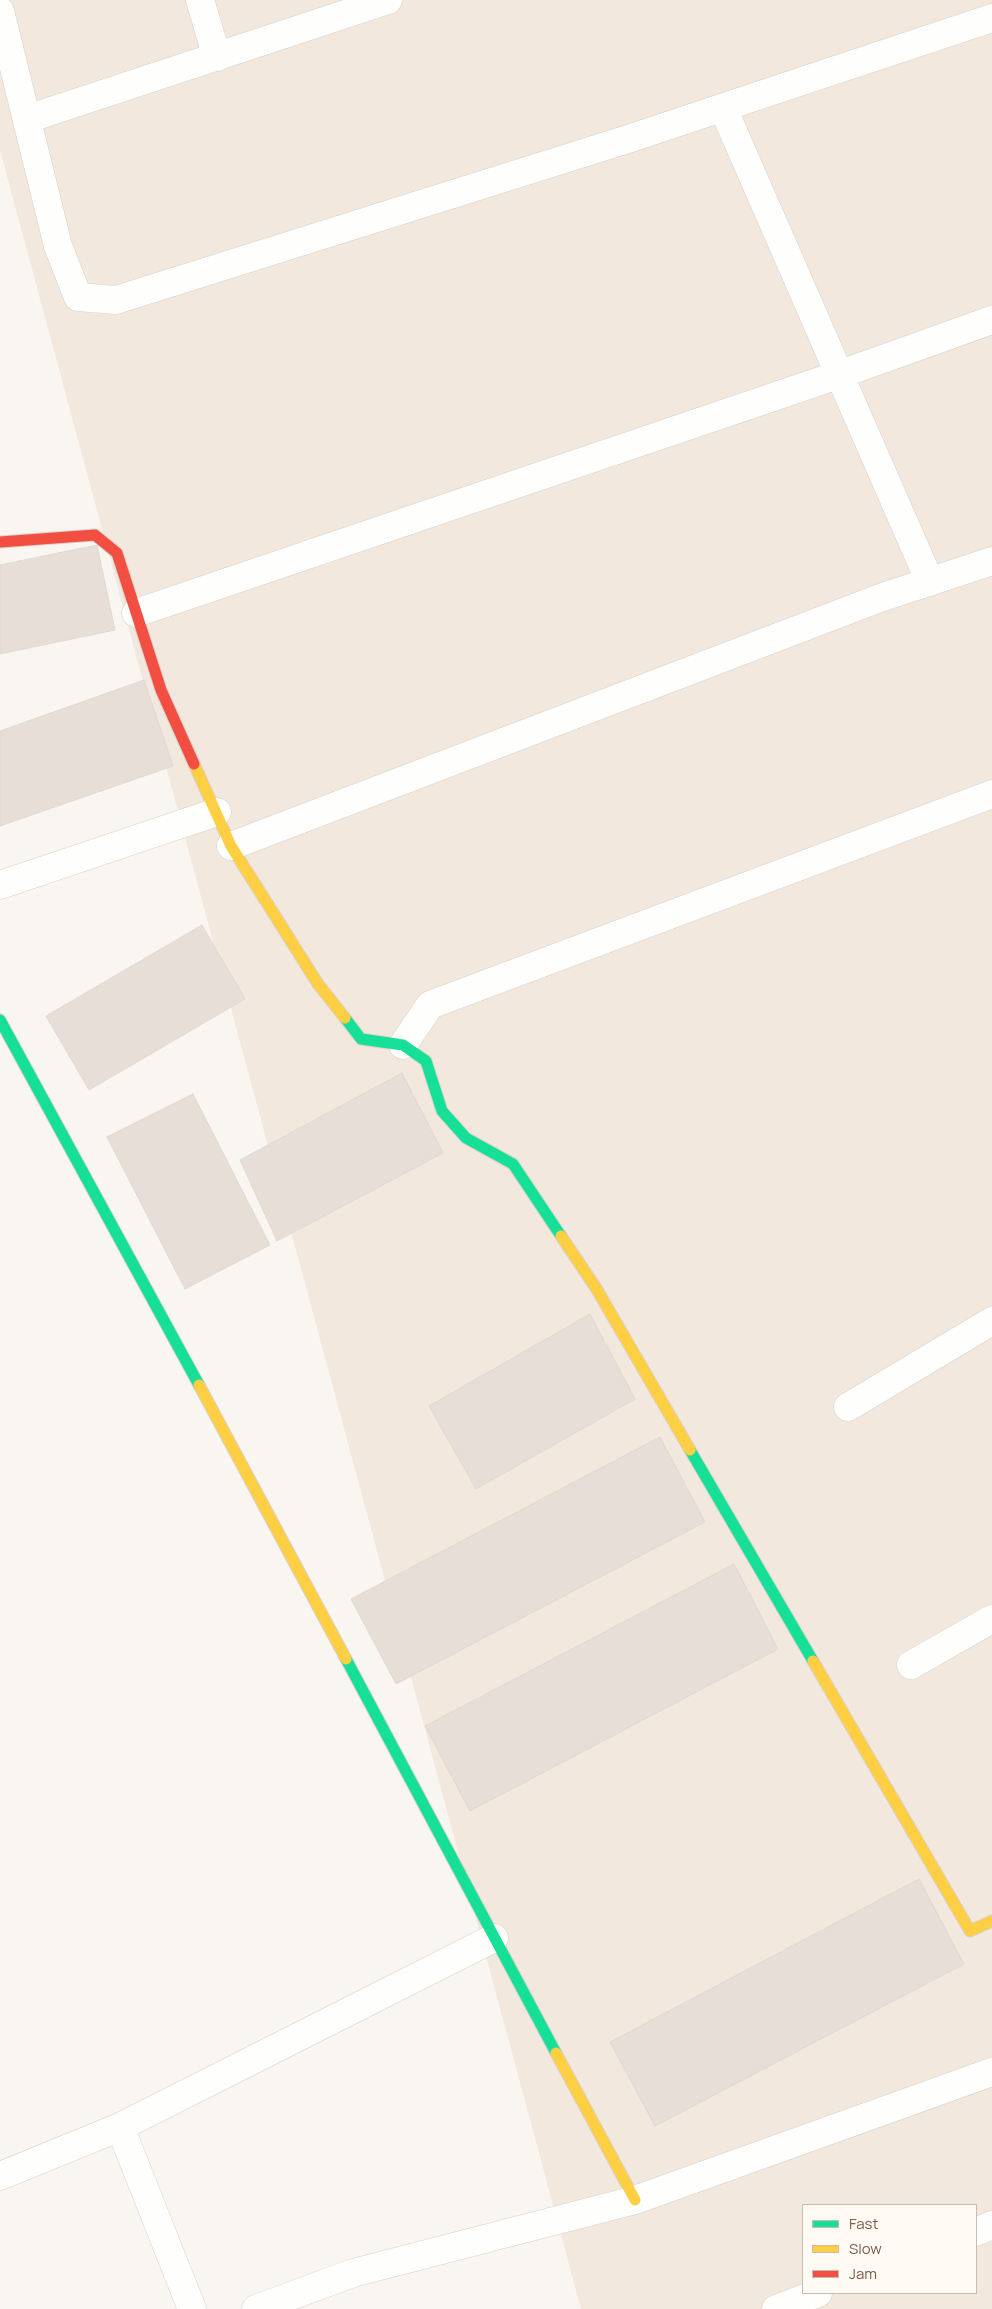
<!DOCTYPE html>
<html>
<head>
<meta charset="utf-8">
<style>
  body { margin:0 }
  #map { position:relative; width:992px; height:2309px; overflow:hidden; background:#f9f5f0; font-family:Manrope,sans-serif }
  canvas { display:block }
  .legend { position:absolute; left:802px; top:2204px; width:175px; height:90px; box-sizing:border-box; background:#fffaf3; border:1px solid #cabbb1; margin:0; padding:6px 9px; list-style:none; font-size:15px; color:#7a5c4d }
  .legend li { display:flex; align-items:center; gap:10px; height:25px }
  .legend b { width:25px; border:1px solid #cabbb1 }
</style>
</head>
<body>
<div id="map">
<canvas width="992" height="2309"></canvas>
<ul class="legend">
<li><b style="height:6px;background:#16e098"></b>Fast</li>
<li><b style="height:6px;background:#ffcf43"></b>Slow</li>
<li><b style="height:6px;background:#f24e42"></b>Jam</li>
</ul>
</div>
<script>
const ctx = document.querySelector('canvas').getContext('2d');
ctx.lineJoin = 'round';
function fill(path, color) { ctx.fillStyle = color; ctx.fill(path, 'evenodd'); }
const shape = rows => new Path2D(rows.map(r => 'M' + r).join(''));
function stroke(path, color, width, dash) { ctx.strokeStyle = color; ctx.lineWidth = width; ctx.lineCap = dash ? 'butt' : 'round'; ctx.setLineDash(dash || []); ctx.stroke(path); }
const residential = shape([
  [0,0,992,0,992,2309,581,2309,0,150],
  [803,2205,976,2205,976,2293,803,2293]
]);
const building = shape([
  [97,545,115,630,0,654,0,565,97,545],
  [144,680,173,766,0,826,0,731,144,680],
  [202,925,245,999,89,1090,46,1016,202,925],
  [402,1073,443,1153,277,1241,240,1160,402,1073],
  [193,1094,270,1245,185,1289,107,1137,193,1094],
  [590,1314,635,1399,476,1489,429,1406,590,1314],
  [660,1437,705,1522,396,1684,351,1599,660,1437],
  [734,1564,778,1649,470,1811,425,1726,734,1564],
  [919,1879,964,1964,655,2126,610,2042,919,1879]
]);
const street = shape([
  [200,0,217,57],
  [0,11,58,246,78,297,116,300,628,139,992,18],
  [723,108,930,582],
  [27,119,388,0],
  [136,613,838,375,992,320],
  [231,846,880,598,992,561],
  [0,885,217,812],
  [403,1045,430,1005,992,794],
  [848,1407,992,1321],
  [911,1665,992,1619],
  [120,2127,192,2309],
  [0,2176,120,2127,494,1938],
  [976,2232,992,2225],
  [256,2309,353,2273,635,2200,992,2072],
  [776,2309,818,2293]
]);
const fast = shape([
  [345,1018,361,1039,403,1045,426,1061,442,1111,466,1138,513,1164,561,1236],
  [0,1020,199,1385],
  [690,1450,813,1661],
  [346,1659,556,2053]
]);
const slow = shape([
  [194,764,231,846,318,984,345,1018],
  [561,1236,596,1288,690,1450],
  [199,1385,346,1659],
  [813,1661,970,1931,992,1921],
  [556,2053,635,2200]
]);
const jam = shape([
  [0,542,95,535,117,553,161,690,194,764]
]);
fill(residential, '#f2e8de');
fill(building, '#e6ded7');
stroke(building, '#e2d8d2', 1);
stroke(street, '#d7d1cb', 29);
stroke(fast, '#d9d2cb', 13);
stroke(slow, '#d9d2cb', 13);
stroke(jam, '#d9d2cb', 13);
stroke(street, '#fefefd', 28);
stroke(fast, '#16e098', 11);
stroke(slow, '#ffcf43', 11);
stroke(jam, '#f24e42', 11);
</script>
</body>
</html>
